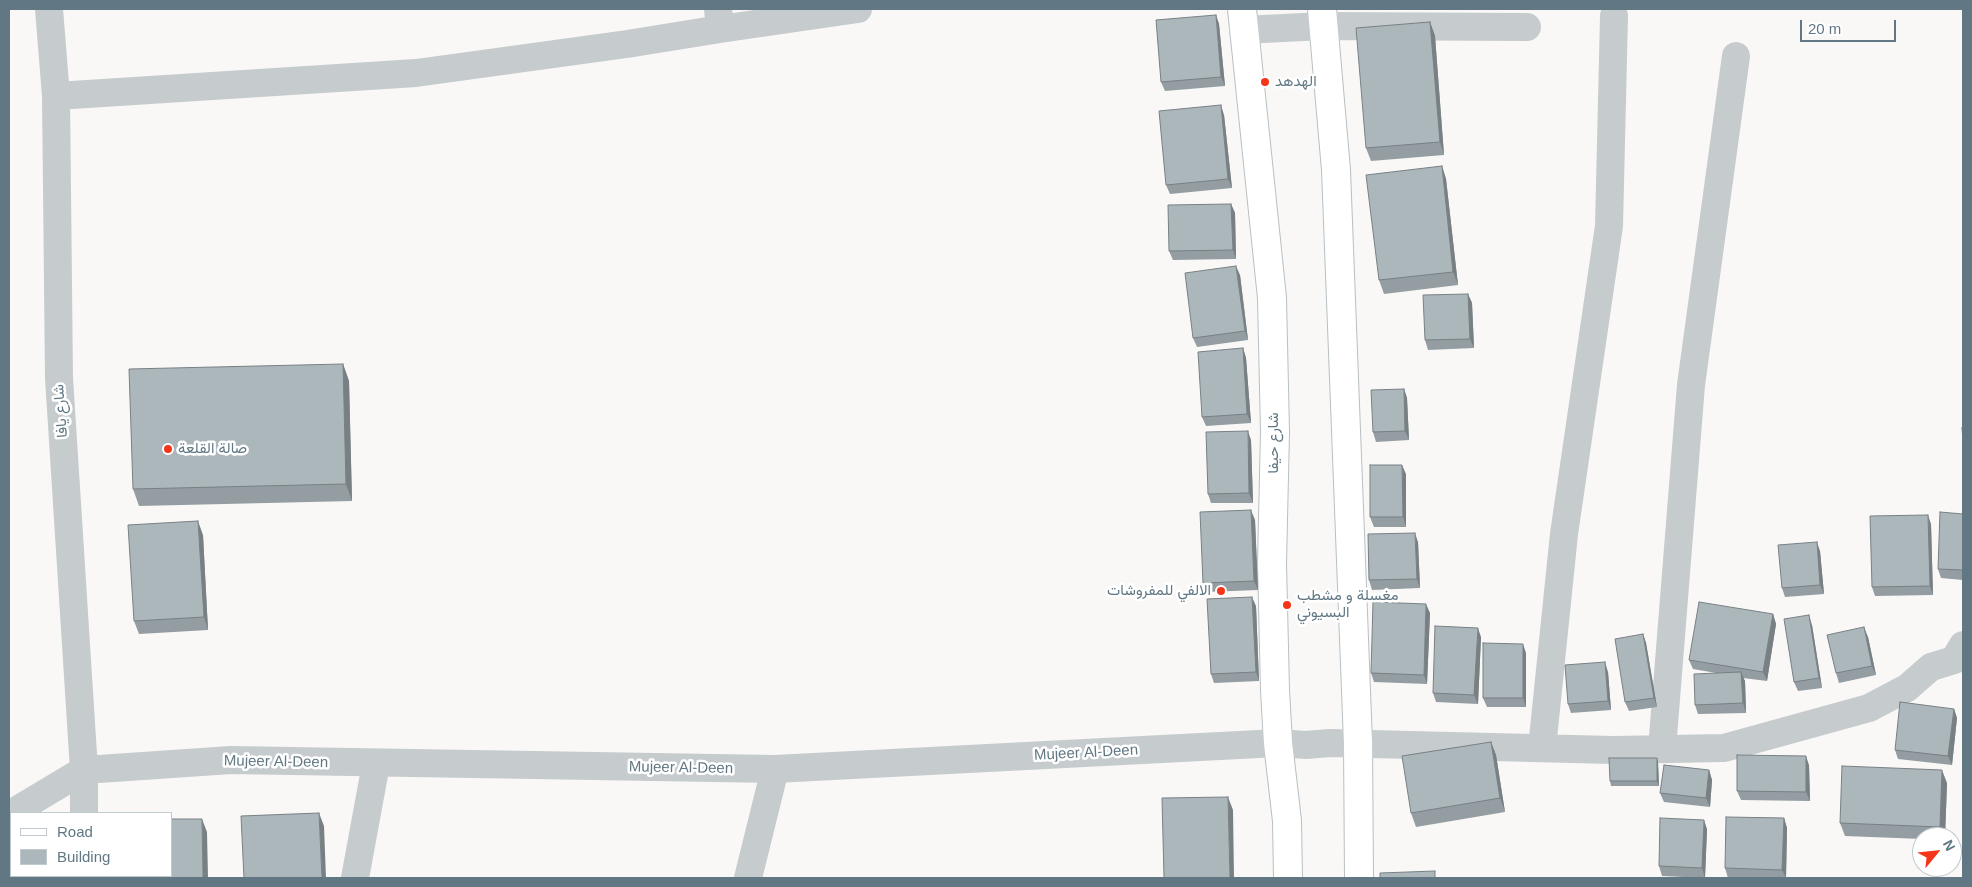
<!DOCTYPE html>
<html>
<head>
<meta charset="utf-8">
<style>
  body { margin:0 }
  #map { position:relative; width:1972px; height:887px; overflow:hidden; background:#f9f8f6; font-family:Helvetica,sans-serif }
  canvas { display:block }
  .frame { position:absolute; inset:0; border:10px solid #617884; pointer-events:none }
  .legend { position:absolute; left:10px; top:812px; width:162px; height:65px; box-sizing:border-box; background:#fff; border:1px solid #c0c9ce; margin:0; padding:6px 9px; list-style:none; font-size:15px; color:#617884 }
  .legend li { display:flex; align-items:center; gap:10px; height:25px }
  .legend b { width:25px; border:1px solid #c0c9ce }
  .north { position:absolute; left:1912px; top:827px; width:50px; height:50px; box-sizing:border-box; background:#fff; border:1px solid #c0c9ce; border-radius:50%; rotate:62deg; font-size:14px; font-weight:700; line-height:20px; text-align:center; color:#617884 }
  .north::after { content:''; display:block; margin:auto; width:18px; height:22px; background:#f5351a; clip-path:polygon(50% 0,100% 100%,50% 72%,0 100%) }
  .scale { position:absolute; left:1800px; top:20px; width:96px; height:22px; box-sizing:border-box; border:2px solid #617884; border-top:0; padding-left:6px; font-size:15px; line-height:18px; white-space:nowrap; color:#617884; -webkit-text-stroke:4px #fff; paint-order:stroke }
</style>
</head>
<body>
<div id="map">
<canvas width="1972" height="887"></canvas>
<div class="frame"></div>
<ul class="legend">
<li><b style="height:6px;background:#fff"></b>Road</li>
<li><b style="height:14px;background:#acb7bc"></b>Building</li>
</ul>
<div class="north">N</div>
<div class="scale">20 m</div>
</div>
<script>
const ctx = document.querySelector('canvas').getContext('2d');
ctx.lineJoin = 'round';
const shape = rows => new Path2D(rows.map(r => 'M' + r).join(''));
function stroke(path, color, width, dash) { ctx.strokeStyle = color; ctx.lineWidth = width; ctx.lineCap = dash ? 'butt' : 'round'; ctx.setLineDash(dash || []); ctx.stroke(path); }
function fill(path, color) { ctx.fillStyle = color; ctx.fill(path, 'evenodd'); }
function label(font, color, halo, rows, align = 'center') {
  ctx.font = font + ' Helvetica,Vazirmatn,sans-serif'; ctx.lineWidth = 5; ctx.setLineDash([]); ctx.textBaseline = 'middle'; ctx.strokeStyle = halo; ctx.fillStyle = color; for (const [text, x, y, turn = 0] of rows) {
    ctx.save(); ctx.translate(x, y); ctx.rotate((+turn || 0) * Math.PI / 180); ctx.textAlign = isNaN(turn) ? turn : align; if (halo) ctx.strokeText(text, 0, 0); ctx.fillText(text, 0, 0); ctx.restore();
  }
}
const minor = shape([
  [49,9,56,96,59,378,84,770,84,813],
  [720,29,858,9],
  [1243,30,1324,26,1527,27],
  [56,96,416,73,627,44,720,29,718,9],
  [1542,748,1564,534,1609,226,1614,16],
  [1662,749,1691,385,1736,56],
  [12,813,84,770,231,760,775,769,1278,743,1306,745,1330,743,1613,750,1724,748,1869,708,1907,688,1931,667,1954,660,1963,645],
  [83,878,83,876],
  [355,878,376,764],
  [748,878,775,769]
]);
const secondary = shape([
  [1242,9,1272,298,1275,432,1272,563,1275,690,1278,743,1287,821,1288,878],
  [1322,9,1336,170,1358,743,1359,878]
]);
const wall = shape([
  [1216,15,1219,24,1225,86,1165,91,1161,82],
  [1430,22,1435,36,1444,155,1371,161,1366,148],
  [1224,115,1232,188,1170,194,1166,185],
  [1442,166,1446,179,1458,285,1384,294,1379,280],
  [1231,204,1235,213,1236,259,1173,260,1169,251],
  [1240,275,1248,340,1197,347,1193,338],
  [1468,294,1472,303,1474,348,1428,350,1425,340],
  [1243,348,1246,358,1251,423,1206,426,1202,417],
  [343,364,349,381,352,501,139,506,133,489],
  [1404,389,1407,398,1409,440,1376,442,1373,432],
  [1251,440,1253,503,1211,503,1208,494],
  [1406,474,1406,527,1374,527,1370,517],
  [1963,514,1963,580,1941,578,1938,569],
  [1255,520,1258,590,1207,592,1203,583],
  [1931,524,1933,595,1875,596,1872,587],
  [203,535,208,630,139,634,134,621],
  [1418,542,1420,588,1372,590,1369,580],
  [1820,551,1824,594,1785,597,1782,588],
  [1256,606,1259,681,1214,683,1211,674],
  [1430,613,1427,684,1374,682,1371,673],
  [1773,614,1776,624,1767,681,1743,678,1745,681,1746,713,1698,714,1695,705,1716,673,1693,669,1689,660],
  [1812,625,1822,688,1798,691,1794,682],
  [1643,634,1646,643,1657,707,1629,711,1625,702],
  [1481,637,1478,704,1436,702,1433,693],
  [1868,637,1876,675,1839,683,1836,673],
  [1526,653,1526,707,1487,707,1483,698],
  [1608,672,1611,710,1571,713,1568,704],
  [1954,709,1957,718,1952,765,1898,759,1895,750],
  [1491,742,1496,755,1505,812,1416,827,1411,813],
  [1657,758,1658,762,1659,786,1611,786,1610,781],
  [1809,765,1810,801,1741,800,1737,791],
  [1709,770,1712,780,1710,807,1664,802,1660,793],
  [1947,783,1945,837,1922,837,1922,839,1845,836,1840,823],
  [1784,818,1787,828,1786,878,1728,878,1725,868],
  [1707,829,1705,878,1662,876,1659,866]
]);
const shadedWall = shape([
  [1216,15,1219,24,1225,86,1221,77],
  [1430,22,1435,36,1444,155,1440,142],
  [1221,105,1224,115,1232,188,1228,179],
  [1442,166,1446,179,1458,285,1453,272],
  [1231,204,1235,213,1236,259,1233,250],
  [1236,266,1240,275,1248,340,1245,331],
  [1468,294,1472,303,1474,348,1470,339],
  [1243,348,1246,358,1251,423,1247,414],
  [343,364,349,381,352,501,346,484],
  [1404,389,1407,398,1409,440,1405,431],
  [1248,431,1251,440,1253,503,1249,493],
  [1402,465,1406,474,1406,527,1403,517],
  [1251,510,1255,520,1258,590,1254,581],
  [1928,515,1931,524,1933,595,1930,586],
  [198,521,203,535,208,630,204,617],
  [1415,533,1418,542,1420,588,1417,579],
  [1817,542,1820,551,1824,594,1820,585],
  [1252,597,1256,606,1259,681,1256,672],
  [1426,604,1430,613,1427,684,1424,675],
  [1773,614,1776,624,1767,681,1763,672],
  [1809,615,1812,625,1822,688,1819,678],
  [1864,627,1868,637,1876,675,1872,666],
  [1478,628,1481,637,1478,704,1474,695],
  [1643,634,1646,643,1657,707,1654,698],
  [1523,644,1526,653,1526,707,1523,698],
  [1605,662,1608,672,1611,710,1608,701],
  [1741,672,1745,681,1746,713,1743,703],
  [1954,709,1957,718,1952,765,1948,756],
  [1491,742,1496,755,1505,812,1500,798],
  [1806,756,1809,765,1810,801,1806,792],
  [1657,758,1658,762,1659,786,1657,781],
  [1709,770,1712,780,1710,807,1706,798],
  [1942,770,1947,783,1945,837,1944,837,1940,827],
  [1228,797,1233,810,1234,878,1230,878],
  [319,813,324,826,326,878,322,878],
  [1784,818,1787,828,1786,878,1782,870],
  [202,819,207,832,208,878,203,878],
  [1704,820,1707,829,1705,878,1702,868],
  [11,876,16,876,16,878,11,878]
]);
const building = shape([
  [1216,15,1221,77,1161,82,1156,20,1216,15],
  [1430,22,1440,142,1366,148,1356,28,1430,22],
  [1221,105,1228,179,1166,185,1159,111,1221,105],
  [1442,166,1453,272,1379,280,1366,175,1442,166],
  [1231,204,1233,250,1169,251,1168,205,1231,204],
  [1236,266,1245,331,1193,338,1185,273,1236,266],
  [1468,294,1470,339,1425,340,1423,295,1468,294],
  [1243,348,1247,414,1202,417,1198,352,1243,348],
  [343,364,346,484,133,489,129,369,343,364],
  [1404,389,1405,431,1373,432,1371,390,1404,389],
  [1962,428,1963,428,1963,440,1962,428],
  [1248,431,1249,493,1208,494,1206,432,1248,431],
  [1370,465,1402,465,1403,517,1370,517,1370,465],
  [1251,510,1254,581,1203,583,1200,512,1251,510],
  [1940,512,1963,514,1963,570,1938,569,1940,512],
  [1928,515,1930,586,1872,587,1870,516,1928,515],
  [198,521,204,617,134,621,128,525,198,521],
  [1415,533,1417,579,1369,580,1368,534,1415,533],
  [1817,542,1820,585,1782,588,1778,545,1817,542],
  [1252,597,1256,672,1211,674,1207,599,1252,597],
  [1373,602,1426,604,1424,675,1371,673,1373,602],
  [1699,602,1773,614,1763,672,1689,660,1699,602],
  [1809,615,1819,678,1794,682,1784,619,1809,615],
  [1435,626,1478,628,1474,695,1433,693,1435,626],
  [1864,627,1872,666,1836,673,1827,635,1864,627],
  [1643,634,1654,698,1625,702,1615,639,1643,634],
  [1483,643,1523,644,1523,698,1483,698,1483,643],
  [1605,662,1608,701,1568,704,1565,665,1605,662],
  [1741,672,1743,703,1695,705,1694,674,1741,672],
  [1900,702,1954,709,1948,756,1895,750,1900,702],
  [1491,742,1500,798,1411,813,1402,756,1491,742],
  [1737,755,1806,756,1806,792,1737,791,1737,755],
  [1609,758,1657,758,1657,781,1610,781,1609,758],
  [1664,765,1709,770,1706,798,1660,793,1664,765],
  [1842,766,1942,770,1940,827,1840,823,1842,766],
  [1228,797,1230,878,1164,878,1162,798,1228,797],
  [319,813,322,878,244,878,241,816,319,813],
  [1726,817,1784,818,1782,870,1725,868,1726,817],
  [1660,818,1704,820,1702,868,1659,866,1660,818],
  [171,819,202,819,203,878,129,878,129,876,171,876,171,819],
  [11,852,11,878,9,878,9,853,11,852],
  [1435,871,1435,878,1380,878,1380,873,1435,871]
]);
const markers = [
  [1265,82,5,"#f5351a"],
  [168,449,5,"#f5351a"],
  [1221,591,5,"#f5351a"],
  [1287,605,5,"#f5351a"]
];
const poiNames = [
  ["الهدهد",1275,82],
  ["صالة القلعة",178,449],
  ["الالفي للمفروشات",1211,591,"right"],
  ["مغسلة و مشطب",1297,596],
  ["البسيوني",1297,613]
];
const streetNames = [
  ["شارع يافا",61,411,-94],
  ["شارع حيفا",1274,443,-90],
  ["Mujeer Al-Deen",1086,753,-3],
  ["Mujeer Al-Deen",276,762,1],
  ["Mujeer Al-Deen",681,768,1]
];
stroke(secondary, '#b8bfc3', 30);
stroke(minor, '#c6cbce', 28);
stroke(secondary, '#fff', 28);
fill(wall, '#949da2');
fill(shadedWall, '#788084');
fill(building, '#acb7bc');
stroke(building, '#788084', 1);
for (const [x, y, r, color] of markers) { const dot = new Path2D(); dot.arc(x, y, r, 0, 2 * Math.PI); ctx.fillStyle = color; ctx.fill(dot); stroke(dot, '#fff', 2); }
label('15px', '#617884', '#fff', poiNames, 'left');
label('15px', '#617884', '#fff', streetNames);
</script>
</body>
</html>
